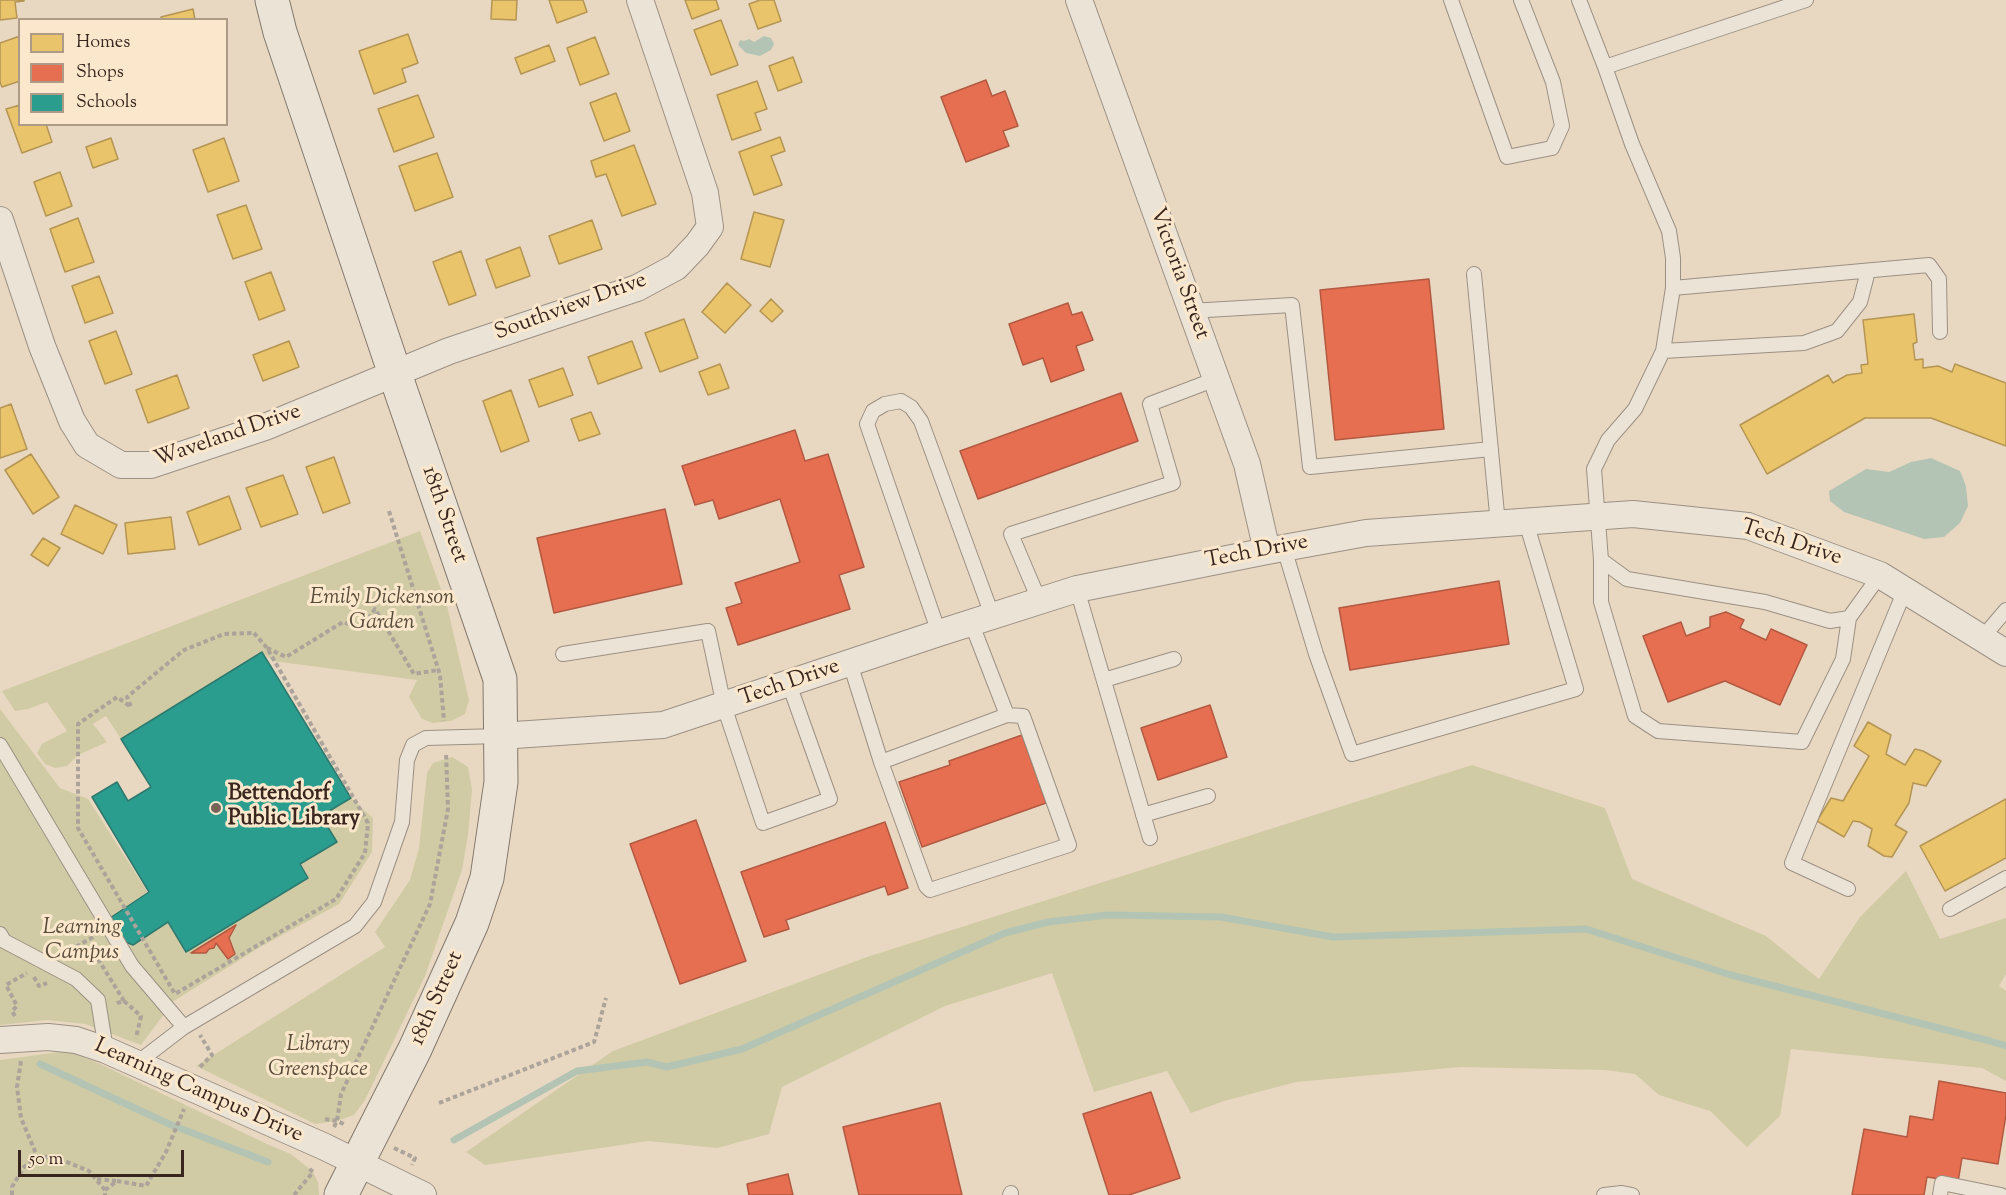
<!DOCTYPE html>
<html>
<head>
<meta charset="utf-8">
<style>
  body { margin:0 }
  #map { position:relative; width:2006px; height:1195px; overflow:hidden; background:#e9d8c1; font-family:"Sorts Mill Goudy",serif }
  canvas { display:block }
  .legend { position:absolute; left:18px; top:18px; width:210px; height:108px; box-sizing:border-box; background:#fbe8cc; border:2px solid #ad9a87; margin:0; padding:8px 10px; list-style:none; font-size:18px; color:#38261f }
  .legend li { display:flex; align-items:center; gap:12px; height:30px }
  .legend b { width:30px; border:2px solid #ad9a87 }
  .scale { position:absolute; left:18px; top:1150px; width:166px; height:27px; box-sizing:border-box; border:3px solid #38261f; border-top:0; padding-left:8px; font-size:18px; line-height:21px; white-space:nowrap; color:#38261f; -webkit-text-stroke:4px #fbe8cc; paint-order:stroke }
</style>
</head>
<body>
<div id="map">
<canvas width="2006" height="1195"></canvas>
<ul class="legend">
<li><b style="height:16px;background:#e9c46a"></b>Homes</li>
<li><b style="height:16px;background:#e76f51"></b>Shops</li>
<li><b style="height:16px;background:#2a9d8f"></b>Schools</li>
</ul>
<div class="scale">50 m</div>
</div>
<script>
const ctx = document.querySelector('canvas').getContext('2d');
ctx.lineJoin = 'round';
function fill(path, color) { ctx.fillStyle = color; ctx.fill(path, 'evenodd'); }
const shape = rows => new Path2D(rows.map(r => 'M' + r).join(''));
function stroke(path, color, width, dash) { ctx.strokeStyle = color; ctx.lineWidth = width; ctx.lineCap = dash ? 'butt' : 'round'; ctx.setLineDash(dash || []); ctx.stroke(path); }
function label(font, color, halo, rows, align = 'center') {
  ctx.font = font + ' "Sorts Mill Goudy",serif'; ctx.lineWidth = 6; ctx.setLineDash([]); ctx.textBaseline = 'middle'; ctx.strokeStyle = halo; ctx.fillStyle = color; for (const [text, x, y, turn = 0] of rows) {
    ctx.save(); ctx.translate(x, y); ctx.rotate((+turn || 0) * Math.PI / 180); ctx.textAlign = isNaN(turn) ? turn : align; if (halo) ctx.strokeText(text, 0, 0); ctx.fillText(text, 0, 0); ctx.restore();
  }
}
const green = shape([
  [420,531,447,606,469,700,465,714,451,721,433,723,422,719,409,697,417,680,273,661,262,652,121,739,106,716,93,724,107,742,78,755,67,766,55,768,45,764,37,753,42,744,67,731,47,702,28,709,15,711,2,691],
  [0,709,60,788,88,799,186,952,308,878,300,864,337,842,321,816,351,798,373,818,372,852,339,904,262,946,174,1001,141,1045,85,1024,47,1020,0,1025],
  [452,757,468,767,472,790,468,835,462,870,425,976,365,1100,354,1115,337,1121,315,1124,196,1066,385,947,375,932,410,880,419,848,427,773,433,763],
  [1472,765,1605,808,1632,879,1766,936,1819,979,1860,917,1906,871,1940,939,2006,918,2006,974,1999,986,2006,991,2006,1081,1982,1068,1791,1049,1780,1116,1747,1147,1710,1111,1659,1095,1635,1074,1605,1070,1461,1067,1296,1082,1224,1101,1191,1113,1167,1071,1094,1092,1052,973,945,1006,782,1087,769,1134,717,1148,648,1141,485,1165,466,1152,613,1051,867,957],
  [67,1051,98,1063,269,1145,291,1154,313,1172,318,1182,319,1195,0,1195,0,1060]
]);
const water = shape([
  [764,36,771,38,774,44,771,50,760,56,746,53,738,45,740,40,744,41,749,39,754,42],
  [1931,458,1960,471,1966,486,1968,506,1960,523,1944,537,1924,539,1844,512,1830,501,1829,491,1866,469,1889,472,1911,462]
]);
const homes = shape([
  [0,0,24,0,24,1,15,2,17,18,0,20,0,0],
  [492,0,517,0,516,20,491,19,492,0],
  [549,0,583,0,587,12,557,23,549,0],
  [685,0,716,0,719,9,692,19,685,0],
  [760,0,774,0,781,21,758,29,749,4,760,0],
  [193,9,195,20,162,20,161,17,193,9],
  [721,20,738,65,711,75,694,30,721,20],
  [408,34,418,63,402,69,406,82,374,94,359,51,408,34],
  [20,36,20,81,2,87,0,82,0,43,20,36],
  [595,37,609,74,580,85,567,48,595,37],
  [549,45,555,61,521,74,515,58,549,45],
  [793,57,802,82,778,91,769,66,793,57],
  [757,81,767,109,755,113,761,130,732,140,717,95,757,81],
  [616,93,630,131,604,141,590,103,616,93],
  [418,95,434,137,394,152,378,109,418,95],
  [20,105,20,124,46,124,52,142,22,153,6,109,20,105],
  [780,137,785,151,771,156,782,185,754,195,739,152,780,137],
  [111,138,118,159,93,168,86,147,111,138],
  [224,138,239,181,208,192,193,150,224,138],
  [634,145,656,204,622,216,606,174,596,177,591,161,634,145],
  [437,153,453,197,415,211,399,166,437,153],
  [60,172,72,206,46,216,34,182,60,172],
  [246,205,262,249,233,259,217,215,246,205],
  [754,212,784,220,770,267,741,259,754,212],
  [78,218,94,262,65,272,50,229,78,218],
  [592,220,602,249,559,264,549,236,592,220],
  [520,247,530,276,496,288,486,260,520,247],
  [461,251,476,295,449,305,433,262,461,251],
  [271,272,285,310,259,320,245,282,271,272],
  [99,276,113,313,85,323,72,286,99,276],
  [727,283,751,305,725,333,702,312,727,283],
  [771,299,783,311,772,322,760,311,771,299],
  [1914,314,1917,342,1913,344,1915,360,1923,359,1923,368,1938,366,1952,372,1955,364,2006,383,2006,446,1931,418,1865,418,1767,474,1740,425,1828,375,1833,383,1847,375,1862,373,1861,365,1868,364,1863,320,1914,314],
  [684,319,698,358,660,372,645,333,684,319],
  [116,331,132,374,105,384,89,341,116,331],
  [289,341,299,367,263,381,253,355,289,341],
  [632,341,642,368,598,384,588,357,632,341],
  [720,364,729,388,708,395,699,372,720,364],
  [563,368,573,395,539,407,529,380,563,368],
  [177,375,189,408,148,423,136,390,177,375],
  [511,390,529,441,501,452,483,401,511,390],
  [11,404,27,449,0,458,0,408,11,404],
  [591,412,600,434,579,441,571,419,591,412],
  [31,454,59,497,33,514,5,470,31,454],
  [334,457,350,503,323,513,306,467,334,457],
  [283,475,298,514,261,527,246,488,283,475],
  [229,496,241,529,199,545,187,512,229,496],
  [75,505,117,525,103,554,61,534,75,505],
  [171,517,175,549,128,554,125,523,171,517],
  [43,538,60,548,48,566,31,555,43,538],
  [1868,722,1891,735,1886,754,1905,765,1915,749,1923,751,1941,761,1926,786,1913,783,1909,803,1895,825,1907,832,1892,857,1884,856,1868,846,1872,829,1860,822,1853,821,1844,837,1817,821,1831,798,1843,801,1869,756,1854,746,1868,722],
  [2006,799,2006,858,1945,891,1920,846,2006,799]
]);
const shops = shape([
  [986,80,992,96,1005,91,1018,126,1003,131,1009,146,966,162,941,97,986,80],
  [1429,279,1444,429,1335,440,1320,290,1429,279],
  [1068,303,1072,315,1082,312,1093,340,1076,346,1084,370,1051,382,1043,358,1023,365,1009,324,1068,303],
  [1121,393,1138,441,978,499,960,451,1121,393],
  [795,430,805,461,828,454,864,567,839,575,850,609,738,645,726,608,742,603,735,583,800,562,780,499,719,519,713,500,695,505,682,466,795,430],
  [665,509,682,584,554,613,537,538,665,509],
  [1499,581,1509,644,1350,670,1339,608,1499,581],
  [1726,612,1744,620,1740,628,1766,640,1771,629,1807,645,1780,705,1725,681,1668,702,1643,636,1681,622,1686,636,1710,627,1710,617,1726,612],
  [1210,705,1227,757,1158,780,1141,728,1210,705],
  [1022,735,1046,803,922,847,899,782,950,765,949,761,1022,735],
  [696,820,746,961,680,984,630,844,696,820],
  [885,822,908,888,888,895,885,886,786,920,789,929,764,937,741,872,885,822],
  [236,925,229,938,235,954,228,959,216,943,214,948,209,949,206,953,191,953,236,925],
  [1939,1081,2006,1093,2006,1115,1998,1164,1962,1158,1958,1182,1927,1177,1924,1195,1852,1195,1864,1129,1907,1137,1910,1116,1933,1120,1939,1081],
  [1151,1092,1180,1178,1129,1195,1109,1195,1083,1114,1151,1092],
  [940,1103,962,1195,859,1195,843,1127,940,1103],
  [788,1174,793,1195,749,1195,747,1184,788,1174]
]);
const schools = shape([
  [262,652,351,798,321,816,337,842,300,864,308,878,186,952,168,922,133,945,121,940,110,918,149,892,92,797,117,782,128,801,151,787,121,739,262,652]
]);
const stream = shape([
  [40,1064,169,1124,268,1162],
  [454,1140,577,1071,647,1062,667,1067,742,1049,1005,933,1048,922,1108,915,1221,917,1333,937,1586,929,1731,975,1990,1041,2006,1046]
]);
const path = shape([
  [389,511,440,675,444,721],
  [254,633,267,648,368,823,365,853,336,899,175,994,78,828,78,724,117,697,131,707,127,697,184,650,224,634,254,633],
  [267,648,286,657,343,622,361,629,375,609,414,674,438,670],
  [63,954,95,936],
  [105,956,98,959,124,1001,114,1004],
  [34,977,39,986,47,983],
  [124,1001,141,1016,136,1038],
  [15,1016,12,1011,17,1006,6,985,27,973],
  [200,1067,212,1055,200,1035],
  [439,1103,594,1042,606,998],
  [325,1119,337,1121,346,1125],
  [334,1127,337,1121,341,1094,430,904,448,809,446,752],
  [394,1148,415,1158,412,1165],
  [37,1156,57,1158,89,1171,105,1190,105,1195],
  [97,1179,116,1181],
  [105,1190,117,1181,146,1186,166,1152,184,1109],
  [12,1195,12,1187,24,1167,37,1156,21,1118,17,1087,21,1061],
  [294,1195,313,1172,307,1167]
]);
const lane = shape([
  [1451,0,1507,157,1552,148,1562,126,1553,82,1521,0],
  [1579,0,1605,67,1806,0],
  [1605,67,1632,144,1669,231,1673,258,1673,288,1663,351,1635,409,1608,440,1594,469,1601,560,1601,602,1635,716,1658,731,1802,742,1843,659,1849,618],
  [1474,274,1498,524],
  [1673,288,1929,265,1939,279,1940,332],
  [1190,311,1292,305,1310,467,1491,449],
  [1663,351,1804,343,1837,331,1860,302,1868,271],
  [1284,548,1316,654,1352,754,1576,689,1526,522],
  [1601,560,1627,579,1765,602,1830,621,1849,618,1880,575],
  [1077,589,1150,838],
  [1039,600,1011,534,1173,483,1150,404,1216,379],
  [971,622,1007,715],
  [939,633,867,424,873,411,885,404,901,401,911,407,921,421,992,615],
  [1982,638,2006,610],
  [563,654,708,631,724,706,763,823,830,799,789,684],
  [850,663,881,762,926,886,930,890,1069,845,1023,716,1007,715,881,762],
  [1104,680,1174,659],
  [0,745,132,966,184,1027],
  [1143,815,1208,796],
  [1848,889,1792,863,1905,590],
  [1950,909,2006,878],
  [0,934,4,941,76,979,98,1000,106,1050],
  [137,1063,184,1027,355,926,374,902,402,822,407,760,413,745,426,738,500,736],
  [1010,1195,1011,1193],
  [1604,1195,1622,1193,1632,1195],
  [1940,1195,1942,1183,2001,1195]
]);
const street = shape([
  [1079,0,1247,464,1267,551],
  [0,220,42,346,72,421,87,445,121,465,151,465,265,427,449,351,637,288,676,267,697,245,710,227,705,193,640,0],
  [500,736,663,725,939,633,1077,589,1267,551,1366,533,1633,514,1748,526,1880,575,2006,653],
  [0,1040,48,1037,76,1040,106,1050,325,1147,423,1195]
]);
const secondary = shape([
  [272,0,280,32,395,374,500,679,501,782,487,878,472,923,415,1049,341,1195]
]);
const markers = [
  [216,808,6,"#766458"]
];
const streetNames = [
  ["Victoria Street",1178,274,70],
  ["Southview Drive",571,308,-20],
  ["Waveland Drive",228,437,-19],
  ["18th Street",443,515,71],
  ["Tech Drive",1791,544,18],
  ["Tech Drive",1257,553,-11],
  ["Tech Drive",790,684,-19],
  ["18th Street",438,999,-66],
  ["Learning Campus Drive",198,1092,24]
];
const parkNames = [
  ["Emily Dickenson",382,599],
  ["Garden",382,624],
  ["Learning",82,929],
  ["Campus",82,954],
  ["Library",318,1046],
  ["Greenspace",318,1071]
];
const poiNames = [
  ["Bettendorf",228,795],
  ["Public Library",228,820]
];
fill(green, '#d0cba4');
fill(water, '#b4c4b4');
fill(homes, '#e9c46a');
stroke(homes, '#b49554', 1.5);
fill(shops, '#e76f51');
stroke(shops, '#b25942', 1.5);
fill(schools, '#2a9d8f');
stroke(schools, '#2e796d', 1.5);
stroke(stream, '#b4c4b4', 7);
stroke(lane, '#9b9083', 16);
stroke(street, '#9b9083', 28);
stroke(secondary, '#83786c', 35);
stroke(path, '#aca39a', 4, [4.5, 3]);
stroke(lane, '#ece3d7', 14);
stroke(street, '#ece3d7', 26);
stroke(secondary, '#ece3d7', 33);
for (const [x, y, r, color] of markers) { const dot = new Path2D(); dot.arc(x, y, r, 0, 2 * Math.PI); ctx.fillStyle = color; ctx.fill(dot); stroke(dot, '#fbe8cc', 2); }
label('22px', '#38261f', '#fbe8cc', streetNames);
label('italic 22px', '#594c3a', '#fbe8cc', parkNames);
label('bold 22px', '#38261f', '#fbe8cc', poiNames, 'left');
</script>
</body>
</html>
